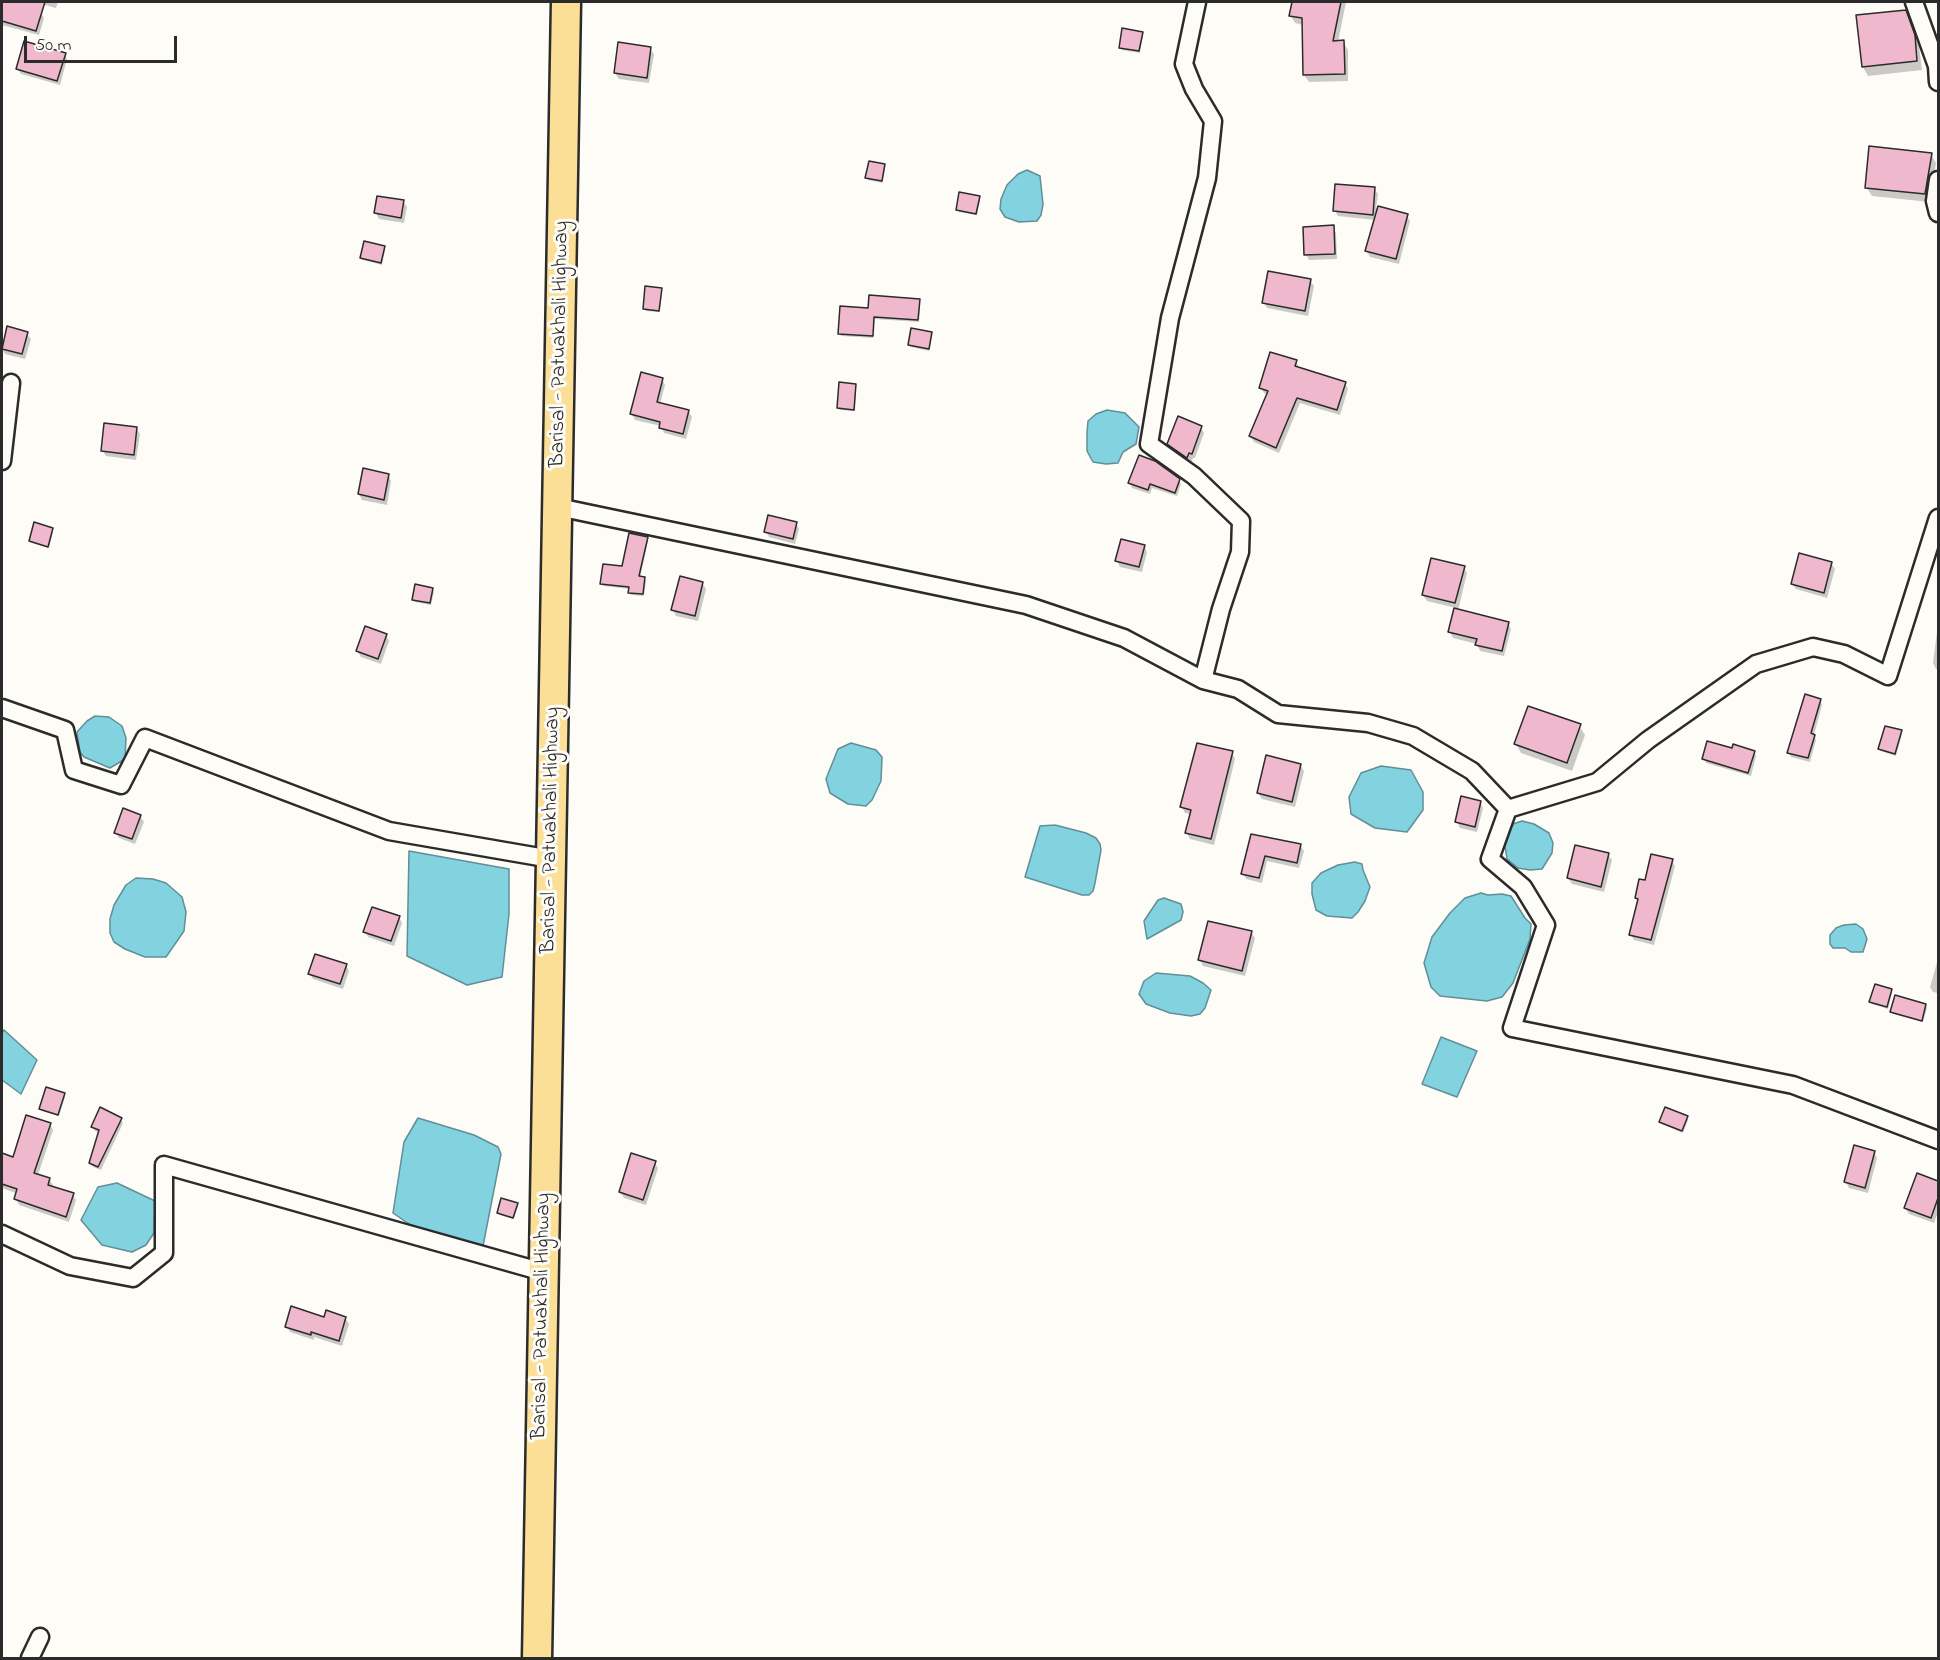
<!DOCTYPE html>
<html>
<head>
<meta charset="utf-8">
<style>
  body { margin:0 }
  #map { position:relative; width:1940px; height:1660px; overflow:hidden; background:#fdfcf7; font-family:"Indie Flower",sans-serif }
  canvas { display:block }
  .frame { position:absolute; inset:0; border:3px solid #2b2b2b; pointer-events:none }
  .scale { position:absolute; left:24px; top:36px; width:153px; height:27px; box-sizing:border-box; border:3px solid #2b2b2b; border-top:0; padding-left:8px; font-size:18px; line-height:21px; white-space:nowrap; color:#2b2b2b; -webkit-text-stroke:4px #fdfcf7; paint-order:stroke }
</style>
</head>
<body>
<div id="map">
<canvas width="1940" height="1660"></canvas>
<div class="frame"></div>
<div class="scale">50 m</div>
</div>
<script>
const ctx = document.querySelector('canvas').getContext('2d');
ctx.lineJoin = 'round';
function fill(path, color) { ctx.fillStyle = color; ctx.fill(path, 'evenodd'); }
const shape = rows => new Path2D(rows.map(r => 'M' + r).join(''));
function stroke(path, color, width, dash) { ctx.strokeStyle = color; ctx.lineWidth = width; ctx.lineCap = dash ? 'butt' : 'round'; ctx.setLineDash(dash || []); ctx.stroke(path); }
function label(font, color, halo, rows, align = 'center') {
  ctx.font = font + ' "Indie Flower",sans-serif'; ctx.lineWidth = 6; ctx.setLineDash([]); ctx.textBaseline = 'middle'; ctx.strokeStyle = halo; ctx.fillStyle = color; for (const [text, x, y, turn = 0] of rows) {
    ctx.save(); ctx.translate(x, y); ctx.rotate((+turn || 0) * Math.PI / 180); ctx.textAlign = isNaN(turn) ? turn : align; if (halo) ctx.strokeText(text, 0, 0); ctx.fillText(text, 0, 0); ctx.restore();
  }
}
const water = shape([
  [1027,170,1040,176,1043,204,1041,215,1037,221,1019,222,1005,217,1000,209,1001,199,1007,185,1018,174,1027,170],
  [1107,410,1125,413,1139,427,1136,444,1123,452,1118,463,1106,464,1093,462,1087,451,1087,433,1088,421,1096,414,1107,410],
  [95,716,109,717,122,726,126,738,125,759,110,768,84,757,80,752,77,732,87,721,95,716],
  [851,743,876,750,882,757,881,781,872,800,866,806,848,804,830,793,826,779,838,749,851,743],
  [1381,766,1411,770,1423,792,1423,810,1407,832,1375,828,1351,814,1349,797,1361,773,1381,766],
  [1522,821,1534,824,1549,833,1553,843,1552,853,1542,869,1530,870,1518,868,1507,859,1505,846,1507,833,1513,824,1522,821],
  [1055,825,1086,833,1096,838,1100,844,1101,850,1095,883,1093,891,1089,895,1082,895,1025,877,1040,826,1055,825],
  [409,851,509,869,509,914,502,977,467,985,407,956,409,851],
  [1355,862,1362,864,1363,870,1370,887,1365,901,1358,912,1352,918,1327,916,1316,910,1312,894,1312,883,1321,873,1338,865,1355,862],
  [136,878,153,879,166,883,182,897,186,912,184,931,166,957,145,957,125,949,114,942,110,933,110,919,114,905,126,885,136,878],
  [1481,893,1488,895,1502,894,1511,896,1525,918,1531,924,1530,939,1513,983,1502,997,1487,1001,1440,996,1431,987,1424,963,1432,937,1450,913,1465,898,1481,893],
  [1164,898,1181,904,1183,912,1181,920,1147,939,1144,921,1158,900,1164,898],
  [1856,924,1863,929,1867,939,1863,952,1851,952,1845,948,1833,948,1830,944,1830,935,1836,928,1844,925,1856,924],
  [1156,973,1190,976,1203,983,1211,990,1205,1008,1200,1014,1191,1016,1170,1013,1146,1004,1139,994,1144,981,1156,973],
  [4,1030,37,1060,21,1094,2,1080,2,1033,4,1030],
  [1441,1037,1477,1051,1457,1097,1422,1084,1441,1037],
  [418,1118,474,1135,498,1147,501,1154,483,1246,425,1235,393,1213,404,1142,418,1118],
  [117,1183,155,1201,154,1233,146,1245,132,1252,102,1245,81,1220,98,1187,117,1183]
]);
const shadow = shape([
  [2,2,41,13,44,18,39,35,2,25],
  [35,2,58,2,56,8],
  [1294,2,1346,2,1338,42,1343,42,1348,50,1348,81,1309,82,1304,75,1303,25,1295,23,1291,16],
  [1905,11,1919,45,1922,70,1868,76,1863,67],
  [1142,33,1143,35,1140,53,1122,50,1121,47],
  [650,49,654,54,649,83,619,79,615,73],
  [65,54,67,59,60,85,21,74,18,69],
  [1931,154,1936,163,1930,202,1872,196,1866,187],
  [884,166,885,168,882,183,868,180,867,177],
  [1374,188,1378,194,1376,208,1407,216,1410,221,1399,264,1370,257,1367,251,1375,220,1338,216,1335,211],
  [979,198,980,200,977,215,959,212,958,209],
  [403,201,407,207,404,223,379,219,376,213],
  [1333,227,1336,233,1337,259,1309,260,1306,254],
  [384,248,385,250,382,265,363,260,361,258],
  [1310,281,1314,286,1308,316,1267,308,1264,302],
  [661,289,662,292,660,312,646,311,644,308],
  [919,301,920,303,919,322,875,319,873,338,841,336,840,333,869,310],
  [8,328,27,334,31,339,25,359,5,354,2,348],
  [931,333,932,335,929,351,911,347,909,345],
  [1296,361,1299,368,1345,383,1348,389,1340,415,1300,403,1279,453,1254,442,1250,436,1268,395,1264,393,1261,388],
  [662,379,665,385,660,404,688,411,692,417,686,439,664,433,661,426,635,420,632,414],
  [855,385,856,388,855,411,840,410,838,408],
  [1201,427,1204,433,1195,458,1193,458,1191,463,1173,450,1169,444],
  [136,428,140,434,136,460,106,456,102,450],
  [388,475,391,481,387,505,362,500,359,494],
  [1179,480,1181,484,1177,496,1152,488,1150,494,1132,488,1130,483],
  [796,523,799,529,795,544,769,537,766,532],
  [52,529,53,532,49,548,32,543,30,541],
  [647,538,648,540,640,578,644,578,646,581,644,596,631,595,630,589,603,586,602,583,623,568],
  [1144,546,1147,552,1142,572,1120,567,1117,561],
  [1831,563,1835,569,1827,598,1796,589,1792,584],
  [1464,568,1467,573,1458,611,1508,623,1511,629,1504,656,1480,651,1477,644,1453,638,1450,632,1456,608,1427,601,1423,595],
  [702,583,706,589,698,621,676,616,673,610],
  [432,589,434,592,431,605,415,602,414,599],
  [1937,632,1938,632,1938,669,1936,669,1933,663],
  [386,635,389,641,381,664,361,657,357,651],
  [1820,700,1822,705,1814,735,1816,740,1810,762,1791,757,1789,753],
  [1579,726,1585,735,1572,771,1521,753,1516,744],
  [1901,732,1902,734,1896,756,1881,751,1880,749],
  [1754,752,1756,756,1751,776,1706,763,1704,758],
  [1232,753,1235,759,1214,845,1190,839,1187,833,1191,814,1185,813,1182,807],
  [1300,765,1304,771,1295,807,1262,799,1258,793],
  [1480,802,1483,808,1477,832,1460,828,1457,822],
  [140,816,144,822,135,844,119,838,116,833],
  [1275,839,1300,845,1304,851,1299,868,1267,861,1262,883,1246,879,1243,874],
  [1608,855,1612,860,1604,892,1572,884,1568,878],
  [1672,861,1675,866,1654,945,1634,940,1631,935,1639,902,1636,898,1646,882],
  [399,917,402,923,394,946,368,937,365,931],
  [1251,932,1255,938,1245,976,1203,966,1200,960],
  [1938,959,1938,993,1933,992,1930,987],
  [346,965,349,971,343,989,313,979,310,974],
  [1891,990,1892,993,1888,1009,1872,1004,1871,1002],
  [1925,1005,1927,1008,1923,1022,1893,1014,1891,1012],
  [64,1094,65,1097,59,1116,42,1111,41,1109],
  [1687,1118,1688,1120,1683,1133,1662,1124,1661,1122],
  [120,1119,123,1123,101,1170,93,1167,90,1163,100,1133,95,1131,93,1127],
  [50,1124,53,1130,38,1175,49,1179,53,1185,52,1188,73,1195,76,1200,69,1222,19,1205,16,1199,18,1194,2,1188,2,1154,14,1158],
  [1874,1152,1877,1158,1868,1193,1849,1188,1846,1182],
  [655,1163,658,1168,646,1205,624,1198,620,1192],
  [1917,1175,1938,1183,1938,1212,1934,1223,1909,1214,1905,1208],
  [517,1204,518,1206,514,1219,500,1215,498,1213],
  [345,1318,349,1324,342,1346,314,1337,314,1340,290,1332,287,1327,325,1319]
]);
const building = shape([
  [2,2,45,2,36,31,2,21,2,2],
  [1292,2,1341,2,1333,41,1344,40,1345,74,1303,75,1302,18,1289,16,1292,2],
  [1906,10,1915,35,1917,61,1862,67,1856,15,1906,10],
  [1122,28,1143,32,1139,51,1119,48,1122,28],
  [24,41,66,53,57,81,16,69,24,41],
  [618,42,651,47,647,78,614,73,618,42],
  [1869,146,1932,153,1925,194,1865,188,1869,146],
  [869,161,885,164,882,181,865,178,869,161],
  [1335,184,1375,187,1373,215,1333,211,1335,184],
  [959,192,980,196,976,214,956,210,959,192],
  [377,196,404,200,401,218,374,213,377,196],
  [1378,206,1408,214,1396,259,1365,251,1378,206],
  [1334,225,1335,254,1304,255,1303,227,1334,225],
  [364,241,385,246,381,263,360,258,364,241],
  [1268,271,1311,279,1305,311,1262,303,1268,271],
  [645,286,662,288,659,311,643,309,645,286],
  [869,295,920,299,918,320,874,317,873,336,838,334,840,306,868,308,869,295],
  [7,326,28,332,22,354,2,349,7,326],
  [911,328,932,332,929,349,908,345,911,328],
  [1270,352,1297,360,1295,366,1346,382,1337,410,1297,398,1276,448,1249,436,1268,391,1259,388,1270,352],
  [641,372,663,378,657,402,689,410,683,434,659,428,660,422,630,414,641,372],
  [839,382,856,384,854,410,837,408,839,382],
  [1178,416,1202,426,1192,454,1189,453,1187,458,1167,444,1178,416],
  [104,423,137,427,134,455,101,451,104,423],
  [1139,455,1155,461,1180,479,1175,493,1150,484,1148,490,1128,483,1139,455],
  [363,468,389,474,384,500,358,494,363,468],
  [768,515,797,522,793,539,764,532,768,515],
  [34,522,53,528,48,547,29,541,34,522],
  [629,533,648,537,639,576,645,577,643,594,628,593,629,587,600,584,603,564,622,566,629,533],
  [1121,539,1145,545,1139,567,1115,561,1121,539],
  [1799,553,1832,562,1824,593,1791,584,1799,553],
  [1431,558,1465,566,1455,603,1422,595,1431,558],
  [680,576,703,582,695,616,671,610,680,576],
  [415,584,433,588,430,603,412,600,415,584],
  [1454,608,1509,622,1502,651,1475,645,1477,639,1448,632,1454,608],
  [365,626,387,634,378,659,356,651,365,626],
  [1805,694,1821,699,1811,733,1815,735,1808,758,1787,753,1805,694],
  [1528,706,1581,724,1567,763,1514,744,1528,706],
  [1885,726,1902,730,1895,754,1878,749,1885,726],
  [1707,741,1732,748,1733,744,1755,751,1748,773,1702,759,1707,741],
  [1197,743,1233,751,1211,839,1185,833,1191,810,1180,807,1197,743],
  [1266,755,1301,764,1292,802,1257,793,1266,755],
  [1461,796,1481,801,1475,827,1455,822,1461,796],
  [123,808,141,815,132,839,114,833,123,808],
  [1251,834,1301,844,1297,863,1265,856,1259,878,1241,874,1251,834],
  [1575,845,1609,853,1601,887,1567,878,1575,845],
  [1651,854,1673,859,1651,940,1629,935,1638,899,1635,898,1639,879,1645,880,1651,854],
  [372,907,400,916,391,941,363,932,372,907],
  [1208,921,1252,931,1242,971,1198,960,1208,921],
  [315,954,347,964,340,984,308,974,315,954],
  [1875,984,1892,989,1887,1007,1869,1002,1875,984],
  [1895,995,1926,1004,1922,1021,1890,1012,1895,995],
  [46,1087,65,1093,58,1115,39,1109,46,1087],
  [100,1107,122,1118,98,1167,89,1163,99,1130,91,1127,100,1107],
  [1665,1107,1688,1116,1682,1131,1659,1122,1665,1107],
  [26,1115,51,1123,34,1173,50,1178,48,1185,74,1193,66,1217,14,1199,17,1189,2,1184,2,1153,13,1157,26,1115],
  [1854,1145,1875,1151,1865,1188,1844,1182,1854,1145],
  [631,1153,656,1161,643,1200,619,1192,631,1153],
  [1917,1173,1938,1181,1938,1198,1931,1218,1904,1208,1917,1173],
  [501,1198,518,1203,513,1218,497,1213,501,1198],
  [291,1306,324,1317,326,1310,346,1317,339,1341,311,1332,311,1335,285,1327,291,1306]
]);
const street = shape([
  [1197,2,1184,64,1194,89,1213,121,1207,178,1170,318,1149,444,1194,476,1241,521,1240,552,1221,609,1203,680],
  [1914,2,1937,66,1938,82],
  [1938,180,1935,201,1938,213],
  [2,461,11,383],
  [558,507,1026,605,1124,638,1203,680,1238,689,1278,714,1368,723,1413,736,1472,771,1508,809,1490,859,1523,887,1546,925,1512,1028,1793,1085,1938,1140],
  [2,708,65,730,74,770,121,785,145,738,389,831,551,859],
  [1508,809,1597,782,1648,740,1756,664,1813,647,1844,654,1888,676,1938,518],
  [2,1234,70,1266,133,1278,164,1253,164,1165,543,1272],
  [30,1658,40,1637]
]);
const highway = shape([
  [537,1658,566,2]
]);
const streetNames = [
  ["Barisal - Patuakhali Highway",561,344,-89],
  ["Barisal - Patuakhali Highway",552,830,-89],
  ["Barisal - Patuakhali Highway",543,1316,-89]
];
fill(water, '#83d2df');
stroke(water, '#608f97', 1.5);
fill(shadow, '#0003');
fill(building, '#f0b8cd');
stroke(building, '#2b2b2b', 1.5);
stroke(street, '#2b2b2b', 21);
stroke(highway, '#2b2b2b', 33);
stroke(street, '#fdfcf7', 16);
stroke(highway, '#fbdf96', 28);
label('21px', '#2b2b2b', '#fdfcf7', streetNames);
</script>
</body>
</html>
